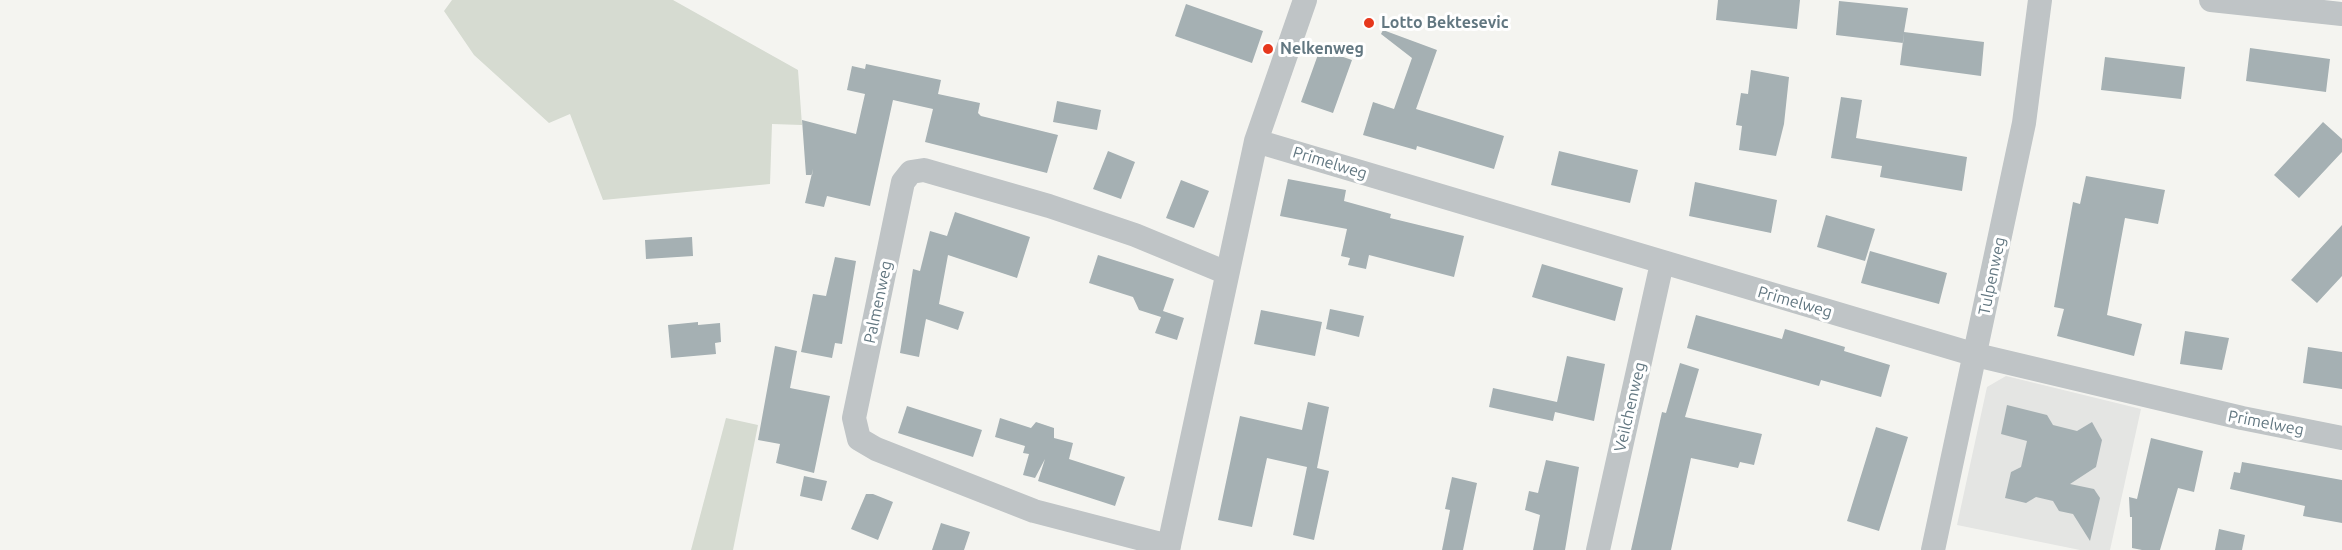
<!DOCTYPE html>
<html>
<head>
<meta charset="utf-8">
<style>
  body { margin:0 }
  canvas { display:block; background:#f4f4f0 }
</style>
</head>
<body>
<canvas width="2342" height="550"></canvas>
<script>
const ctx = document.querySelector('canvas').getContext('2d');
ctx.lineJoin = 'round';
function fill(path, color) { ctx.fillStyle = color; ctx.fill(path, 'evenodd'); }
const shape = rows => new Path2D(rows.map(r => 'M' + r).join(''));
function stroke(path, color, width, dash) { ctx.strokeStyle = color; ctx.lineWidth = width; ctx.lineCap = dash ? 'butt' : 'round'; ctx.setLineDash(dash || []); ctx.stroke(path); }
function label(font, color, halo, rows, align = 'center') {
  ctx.font = font + ' Ubuntu,sans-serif'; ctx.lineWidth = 6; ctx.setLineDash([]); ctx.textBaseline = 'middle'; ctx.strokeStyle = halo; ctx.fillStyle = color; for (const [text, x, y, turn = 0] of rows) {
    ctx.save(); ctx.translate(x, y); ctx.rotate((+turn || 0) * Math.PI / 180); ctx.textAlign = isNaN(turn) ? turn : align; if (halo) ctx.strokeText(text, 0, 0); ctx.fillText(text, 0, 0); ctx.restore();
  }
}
const built = shape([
  [2006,376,2141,409,2110,550,2080,550,1957,525,1987,387]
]);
const green = shape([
  [452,0,673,0,798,70,802,125,772,124,770,184,603,200,570,114,549,123,474,55,444,11],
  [726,418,758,425,733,550,691,550]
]);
const building = shape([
  [1718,0,1800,0,1797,29,1716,20],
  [1839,1,1908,8,1904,32,1984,42,1981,76,1900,65,1904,33,1903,43,1836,35],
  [1186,4,1263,31,1252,63,1175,36],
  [1383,30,1437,50,1416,109,1504,136,1494,169,1417,146,1416,150,1363,135,1373,102,1394,109,1412,58,1381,34],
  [2250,48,2330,59,2326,92,2246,81],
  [1320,49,1352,60,1333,113,1301,102],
  [2105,57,2185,67,2181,99,2101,90],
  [866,64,941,80,938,94,980,103,978,113,981,116,1058,135,1047,173,925,142,933,109,893,100,870,206,827,196,824,207,805,203,813,169,812,175,806,175,802,120,856,134,865,94,847,90,852,66,865,69],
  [1751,70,1789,77,1784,124,1776,156,1739,150,1742,126,1736,125,1741,93,1748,94],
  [1841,97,1862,100,1856,138,1967,157,1962,191,1880,177,1882,166,1831,158],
  [1057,101,1101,110,1097,130,1053,122],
  [2323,122,2342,139,2342,152,2299,198,2274,175],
  [1108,151,1135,162,1121,199,1093,189],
  [1559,151,1638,170,1630,203,1551,185],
  [2086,176,2165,190,2158,224,2125,218,2107,315,2142,324,2134,356,2057,336,2064,309,2054,307,2073,202,2080,204],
  [1288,179,1346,190,1344,201,1391,214,1390,218,1464,236,1454,277,1369,255,1366,269,1348,265,1350,258,1341,256,1347,229,1280,216],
  [1181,180,1209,191,1194,228,1166,218],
  [1695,182,1777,200,1771,233,1689,216],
  [955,212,1030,237,1017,278,948,255,939,304,964,312,958,330,926,319,919,357,900,353,913,269,920,271,930,231,947,236],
  [1826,215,1875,229,1865,261,1817,247],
  [2342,225,2342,276,2317,303,2291,280],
  [692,237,693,256,646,259,645,240],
  [1870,251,1947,273,1939,304,1861,283],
  [1098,255,1174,279,1163,311,1184,318,1177,340,1155,333,1161,317,1139,310,1133,297,1089,283],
  [835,257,856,261,842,344,835,343,832,358,801,352,813,294,826,296],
  [1542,264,1623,288,1615,321,1532,297],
  [1330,309,1364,316,1359,337,1326,329],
  [1261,310,1322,322,1315,356,1254,344],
  [1696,315,1782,339,1785,329,1845,347,1844,351,1890,365,1881,397,1821,380,1819,386,1687,348],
  [698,322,698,325,720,323,721,342,715,343,716,354,671,358,668,325],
  [2185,331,2229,338,2222,370,2180,364],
  [775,346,797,351,790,388,830,396,814,473,776,463,780,444,758,440],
  [2308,347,2342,352,2342,389,2303,383],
  [1567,356,1605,364,1594,421,1555,412,1553,421,1489,407,1493,388,1557,402],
  [1680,363,1699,369,1685,417,1762,434,1754,465,1740,462,1738,468,1691,458,1671,550,1631,550,1662,412,1666,413],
  [1308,402,1329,407,1317,468,1329,471,1314,540,1293,535,1307,467,1267,458,1252,527,1218,520,1240,416,1302,430],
  [2007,405,2047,415,2053,425,2077,431,2092,422,2102,440,2096,467,2070,484,2094,489,2100,498,2090,541,2073,514,2059,511,2053,501,2036,497,2026,503,2005,498,2011,472,2021,467,2027,441,2001,434],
  [907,406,982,430,973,457,898,433],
  [1000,418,1031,428,1036,422,1054,428,1054,438,1073,443,1069,459,1125,477,1115,506,1038,481,1045,459,1035,478,1023,475,1029,454,1023,453,1025,446,995,437],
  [1876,427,1908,437,1879,531,1847,521],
  [2151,438,2203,451,2194,492,2178,488,2160,550,2142,550,2132,548,2132,517,2130,517,2129,497,2137,499],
  [1546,460,1579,467,1565,550,1533,550,1540,515,1525,510,1529,491,1538,493],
  [2242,462,2342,480,2342,523,2303,516,2305,506,2230,489,2234,472,2240,473],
  [804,476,827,481,822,501,800,496],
  [1452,477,1477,483,1463,550,1442,550,1450,510,1445,509],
  [866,494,873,494,893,502,878,540,851,529],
  [941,523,970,532,964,550,932,550],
  [2219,529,2245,535,2242,550,2215,550]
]);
const minor = shape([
  [2211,0,2342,14],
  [1256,141,1976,355,2242,418,2342,438],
  [1169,546,1034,511,876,449,859,439,854,418,903,182,911,172,924,170,1049,206,1135,235,1227,273],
  [1168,550,1256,141,1305,0],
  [1598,550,1662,263],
  [1933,550,2024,123,2040,0]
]);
const markers = [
  [1369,23,6,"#e6381d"],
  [1268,49,6,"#e6381d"]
];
const poiNames = [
  ["Lotto Bektesevic",1381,23],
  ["Nelkenweg",1280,49]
];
const streetNames = [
  ["Primelweg",1330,163,17],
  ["Tulpenweg",1992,276,-78],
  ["Palmenweg",878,302,-78],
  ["Primelweg",1795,302,16],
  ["Veilchenweg",1630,407,-77],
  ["Primelweg",2266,423,11]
];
fill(built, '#e4e5e3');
fill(green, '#d6dbd1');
fill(building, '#a5b0b3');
stroke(minor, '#bfc4c6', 24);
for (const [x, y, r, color] of markers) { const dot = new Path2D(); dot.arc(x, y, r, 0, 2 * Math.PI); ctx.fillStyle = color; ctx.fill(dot); stroke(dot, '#fff', 2); }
label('bold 16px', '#627781', '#fff', poiNames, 'left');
label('16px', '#627781', '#fff', streetNames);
</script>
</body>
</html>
